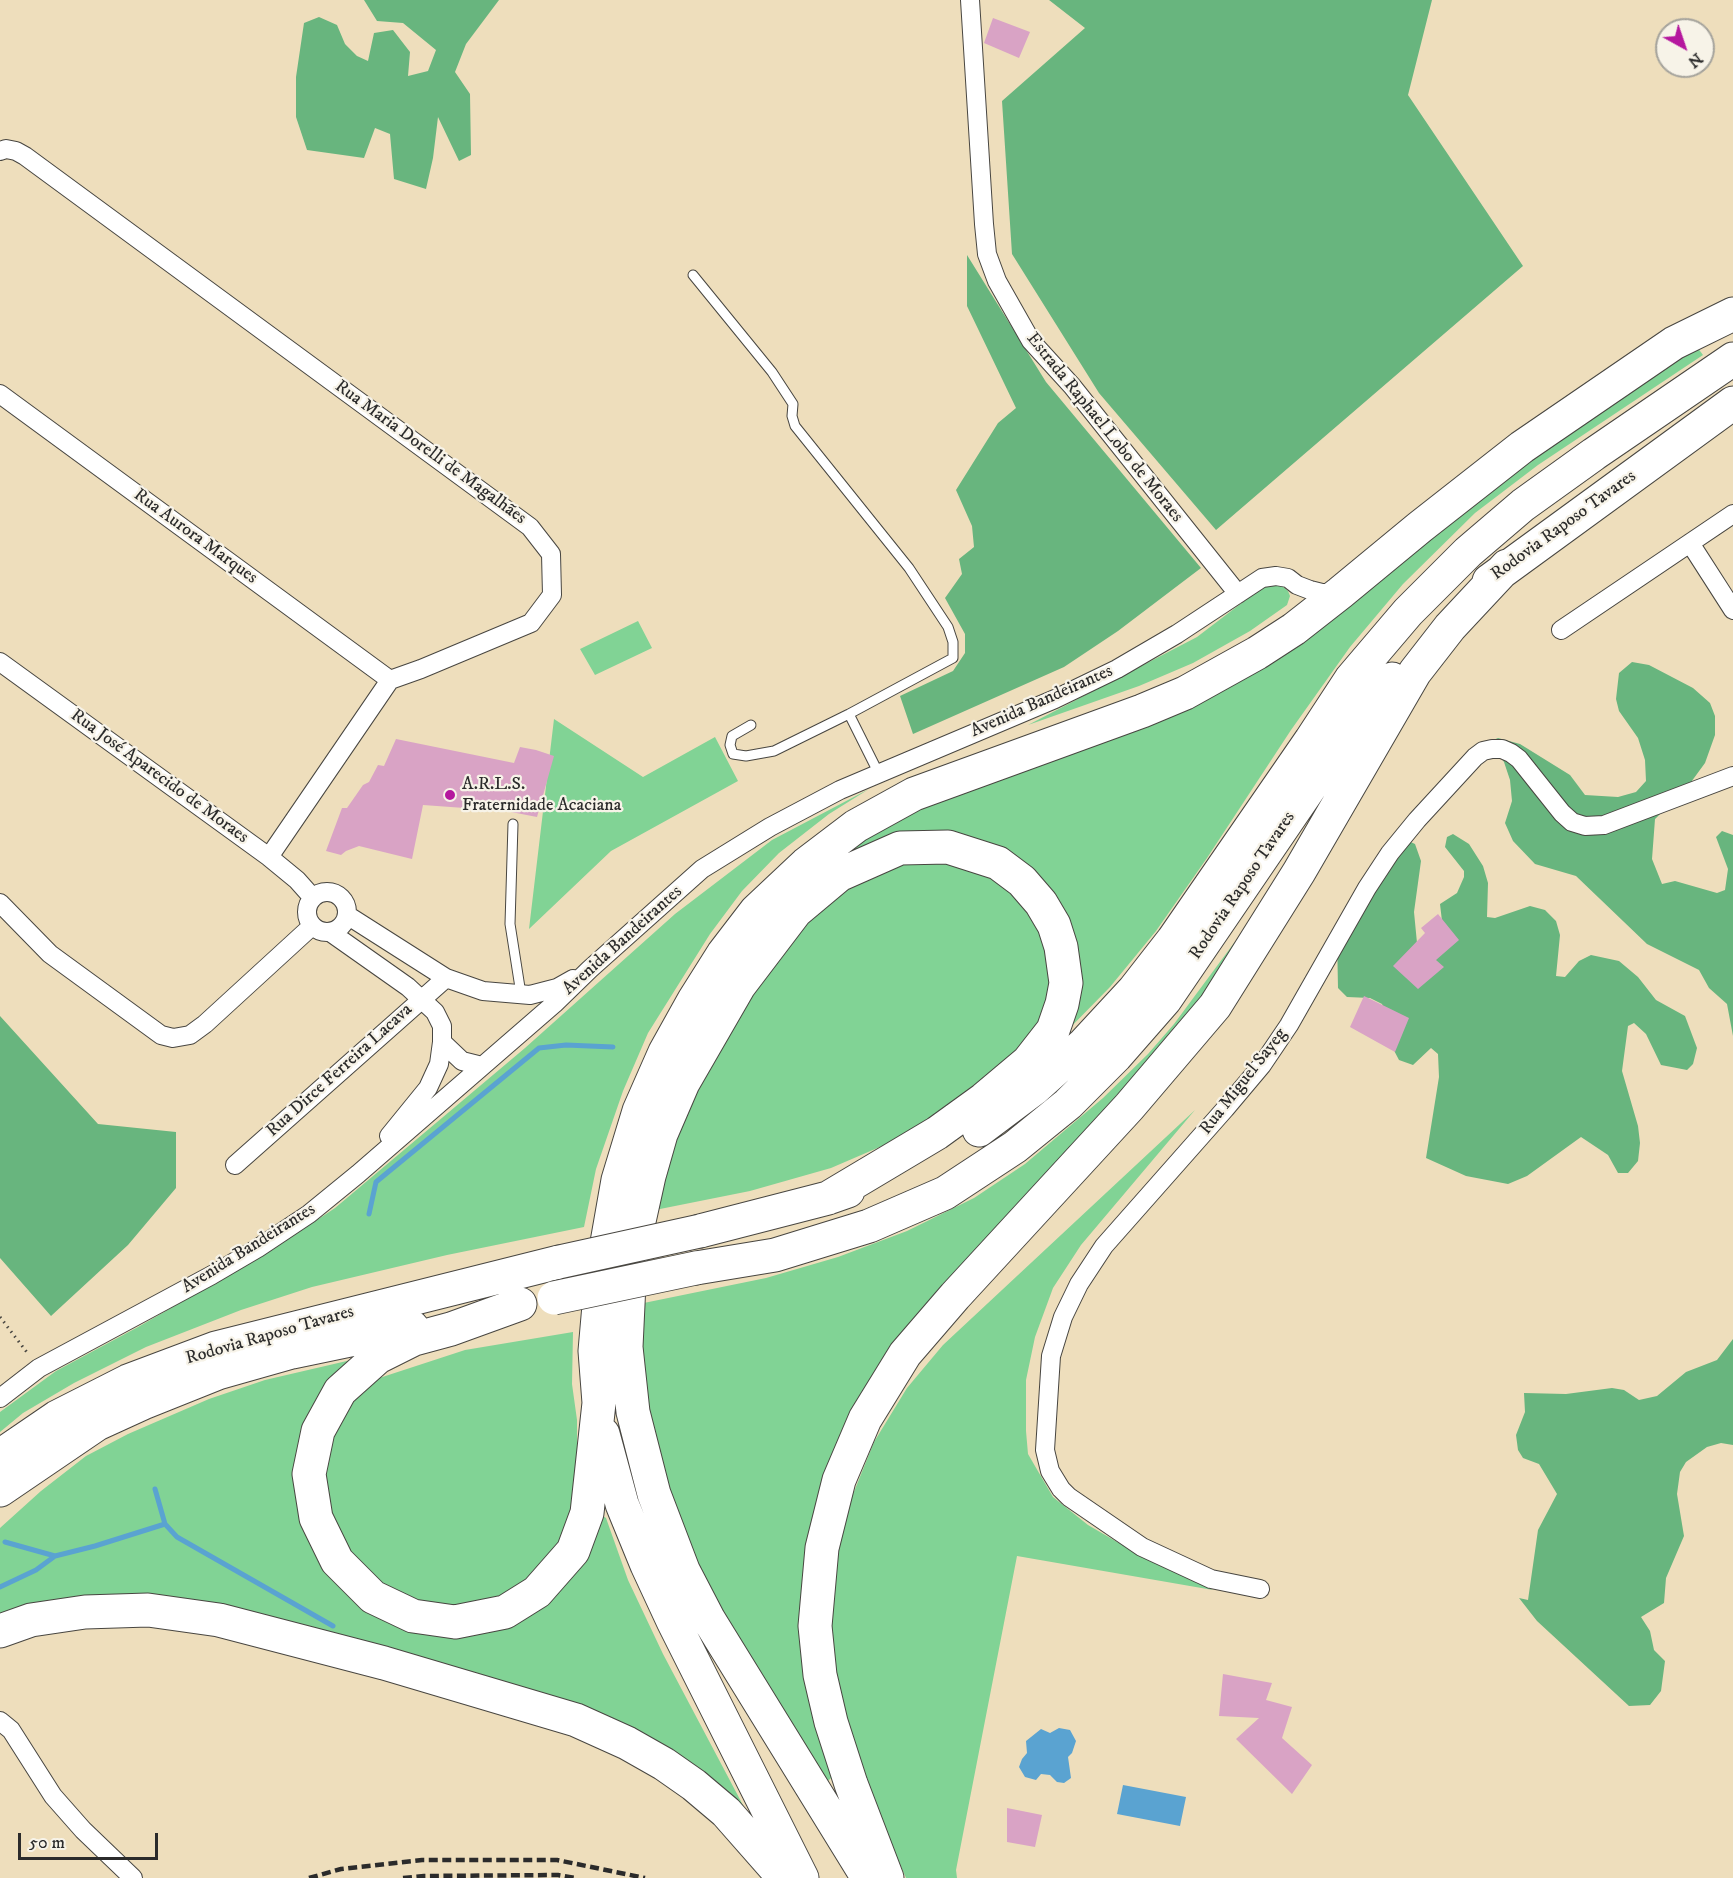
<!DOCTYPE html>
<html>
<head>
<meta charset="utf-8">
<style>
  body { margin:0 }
  #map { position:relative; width:1733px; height:1878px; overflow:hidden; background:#eedebc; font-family:"IM FELL DW Pica",serif }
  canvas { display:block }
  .north { position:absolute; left:1655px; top:18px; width:60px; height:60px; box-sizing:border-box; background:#f7f3e8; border:2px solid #a5a39c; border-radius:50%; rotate:140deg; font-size:16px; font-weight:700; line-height:24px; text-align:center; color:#2b2b2b }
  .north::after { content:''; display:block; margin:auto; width:21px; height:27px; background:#b5179e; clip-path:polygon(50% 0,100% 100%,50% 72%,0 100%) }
  .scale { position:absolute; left:18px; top:1833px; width:140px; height:27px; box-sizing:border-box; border:3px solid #2b2b2b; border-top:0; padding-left:8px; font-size:18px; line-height:21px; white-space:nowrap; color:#2b2b2b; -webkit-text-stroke:4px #f7f3e8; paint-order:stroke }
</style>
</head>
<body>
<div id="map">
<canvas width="1733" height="1878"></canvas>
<div class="north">N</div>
<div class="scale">50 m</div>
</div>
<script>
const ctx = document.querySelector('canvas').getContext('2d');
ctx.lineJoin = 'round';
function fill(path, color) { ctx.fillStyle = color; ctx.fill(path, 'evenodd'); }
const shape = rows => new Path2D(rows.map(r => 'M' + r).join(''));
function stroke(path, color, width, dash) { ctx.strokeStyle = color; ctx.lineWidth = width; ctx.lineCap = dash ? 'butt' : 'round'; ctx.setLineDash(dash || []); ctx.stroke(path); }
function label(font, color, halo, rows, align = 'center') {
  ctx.font = font + ' "IM FELL DW Pica",serif'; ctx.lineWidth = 4.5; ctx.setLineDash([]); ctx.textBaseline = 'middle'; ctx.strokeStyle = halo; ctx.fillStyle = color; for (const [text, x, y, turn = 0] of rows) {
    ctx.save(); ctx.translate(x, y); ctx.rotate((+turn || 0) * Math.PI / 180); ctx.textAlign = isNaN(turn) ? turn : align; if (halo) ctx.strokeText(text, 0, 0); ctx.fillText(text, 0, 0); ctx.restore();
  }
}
const green = shape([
  [1697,347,1703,355,1538,465,1475,513,1403,584,1350,647,1291,730,1207,858,1156,931,1110,987,1061,1037,1074,1004,1009,853,978,839,945,830,910,832,845,860,759,923,887,818,1176,705,1523,457],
  [1273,584,1281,585,1288,591,1290,596,1287,605,1250,631,1193,663,1139,686,1028,725,1197,637,1260,589],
  [638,621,652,648,595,675,580,649],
  [554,719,643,777,715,737,738,781,611,851,529,929],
  [869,789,829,814,779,853,742,891,710,934,648,1033,623,1091,596,1169,584,1227,447,1255,312,1287,241,1310,146,1347,74,1383,23,1413,0,1432,0,1412,56,1371,138,1327,272,1250,335,1208,525,1048,675,914,772,840],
  [916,858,996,871,1039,918,1055,981,1031,1041,958,1103,896,1140,831,1168,750,1191,650,1211,667,1144,762,969,838,891],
  [1234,943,1238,947,1212,989,1113,1111,829,1477,832,1777,828,1781,718,1618,654,1461,634,1305,766,1278,838,1257,907,1231,974,1198,1025,1164,1103,1098,1148,1054,1174,1024],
  [1195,1110,1081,1245,1053,1288,1035,1337,1026,1380,1026,1431,1028,1454,1053,1497,1088,1525,1143,1557,1213,1590,1017,1556,956,1870,957,1878,906,1878,855,1762,838,1699,830,1632,832,1587,845,1514,874,1442,907,1388,943,1345],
  [573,1332,572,1384,577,1420,577,1510,565,1542,514,1592,480,1606,444,1611,376,1589,328,1528,324,1446,361,1384,465,1350],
  [364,1357,316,1406,331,1569,482,1628,600,1514,606,1518,628,1580,663,1654,754,1826,694,1772,234,1617,0,1622,0,1528,41,1491,86,1456,128,1434,209,1399,265,1380]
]);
const forest = shape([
  [364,0,499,0,466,44,455,72,470,94,471,155,459,161,438,117,433,158,426,189,394,179,390,134,375,128,364,158,307,150,296,117,296,77,304,23,319,17,337,25,345,44,357,56,368,61,374,33,393,30,410,52,408,76,428,71,436,50,403,23,377,21],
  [1049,0,1432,0,1408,95,1523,266,1216,530,1099,393,1012,254,1002,101,1085,28],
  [967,255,1046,382,1201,568,1118,631,1064,667,913,734,900,696,953,671,965,653,965,634,945,598,962,574,959,559,974,547,972,526,956,490,998,423,1016,408,967,306],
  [1632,662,1649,665,1693,688,1710,703,1715,716,1715,735,1705,763,1686,789,1655,819,1652,859,1662,884,1675,881,1717,893,1725,890,1728,869,1716,837,1722,831,1733,835,1733,1036,1727,1004,1709,988,1699,970,1647,944,1576,876,1535,864,1513,841,1505,823,1512,801,1510,780,1504,762,1489,742,1498,738,1520,744,1570,775,1585,795,1618,797,1636,792,1646,781,1645,760,1638,738,1619,711,1616,699,1619,673],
  [1453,834,1469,844,1483,866,1488,883,1487,917,1495,918,1530,906,1545,910,1556,921,1560,935,1556,976,1565,977,1579,961,1591,955,1619,961,1638,977,1656,1000,1685,1016,1697,1048,1693,1064,1687,1070,1661,1065,1646,1034,1634,1023,1628,1026,1622,1071,1638,1126,1640,1143,1638,1161,1628,1173,1618,1173,1608,1155,1581,1137,1527,1176,1508,1184,1466,1176,1426,1158,1439,1077,1438,1054,1431,1048,1413,1065,1399,1060,1389,1041,1387,1016,1382,1004,1370,998,1347,997,1338,988,1337,937,1404,839,1415,844,1421,861,1414,912,1417,943,1442,921,1440,904,1457,893,1464,877,1464,871,1445,847,1447,837],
  [0,1016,98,1124,176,1132,176,1188,128,1245,51,1316,0,1258],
  [1733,1339,1733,1445,1721,1443,1707,1447,1686,1462,1680,1472,1677,1494,1684,1536,1666,1578,1664,1603,1641,1617,1650,1631,1654,1650,1665,1661,1661,1691,1650,1705,1629,1706,1537,1621,1519,1598,1528,1600,1538,1530,1557,1494,1539,1464,1523,1458,1518,1450,1516,1435,1525,1412,1524,1393,1566,1394,1612,1388,1624,1390,1639,1400,1657,1396,1686,1372,1717,1360]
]);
const water = shape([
  [1059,1728,1070,1730,1076,1741,1072,1753,1068,1757,1071,1778,1064,1783,1057,1782,1050,1775,1041,1774,1036,1780,1025,1777,1019,1767,1022,1759,1027,1753,1026,1741,1041,1729,1050,1733],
  [1123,1785,1186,1797,1180,1826,1117,1814]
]);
const stream = shape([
  [369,1214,376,1182,539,1048,566,1045,613,1047],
  [155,1489,165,1524,177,1537,333,1626],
  [5,1542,55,1556],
  [0,1587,36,1570,55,1556,95,1546,165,1524]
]);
const building = shape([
  [993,18,1030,32,1019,58,984,43],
  [396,739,514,763,520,747,536,750,554,756,537,817,506,811,423,805,412,859,359,846,346,851,341,855,326,851,342,808,347,808,363,785,369,782,378,765,384,766],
  [1438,914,1459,940,1436,960,1444,967,1418,989,1393,966,1425,933,1421,928],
  [1364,996,1409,1018,1395,1052,1350,1027],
  [1223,1674,1272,1683,1266,1700,1292,1707,1282,1738,1312,1765,1292,1794,1236,1739,1259,1718,1219,1716],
  [1007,1808,1042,1815,1035,1847,1007,1842]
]);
const path = shape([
  [0,1317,29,1355]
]);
const lane = shape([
  [693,275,772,372,793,404,792,416,795,426,909,568,948,627,953,642,953,658,849,714,774,751,746,756,733,754,730,745,732,736,751,725],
  [849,714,879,774],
  [513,824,510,924,521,994]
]);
const street = shape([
  [970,0,984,224,987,254,997,281,1031,341,1072,386,1238,594],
  [0,151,6,149,16,151,25,156,530,527,551,554,552,595,531,623,421,669,390,680,269,857],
  [0,394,390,680],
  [1690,543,1733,610],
  [1561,630,1733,514],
  [0,662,269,857,297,880,313,898],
  '307 912a20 20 0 1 1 40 0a20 20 0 1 1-40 0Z',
  [0,903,50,954,161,1035,173,1038,190,1035,205,1024,312,926],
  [347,915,446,978,483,991,530,995,557,988,573,979],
  [330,932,408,987,435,1012,442,1026,442,1042,439,1064,428,1088,389,1136],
  [442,1042,462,1061,482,1066],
  [235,1165,446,978],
  [0,1398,39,1368,212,1275,258,1248,309,1214,358,1174,554,1004,590,969,702,869,770,827,840,790,1055,699,1117,669,1177,634,1262,578,1276,576,1288,578,1297,585,1310,590,1322,593,1339,593],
  [1260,1589,1211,1579,1142,1547,1069,1497,1061,1489,1050,1471,1045,1450,1051,1356,1063,1317,1079,1284,1104,1246,1225,1109,1262,1065,1289,1025,1367,888,1390,853,1417,820,1475,757,1483,751,1492,749,1502,749,1511,753,1519,759,1562,813,1572,822,1585,826,1604,825,1733,776],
  [0,1721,11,1730,53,1796,83,1830,133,1878]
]);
const highway = shape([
  [1489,581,1733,403],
  [979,1130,1035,1088,1084,1044,1134,990,1173,940,1311,740,1351,679,1408,612,1468,552,1523,505,1594,454,1733,359],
  [828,1198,937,1133,984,1099,1028,1062,1053,1030,1062,1004,1066,983,1061,947,1054,925,1041,903,1022,881,998,863,948,847,900,848,839,875,796,911,739,986,683,1083,661,1134,649,1176,630,1262,626,1347,633,1412,654,1494,683,1570,709,1620,868,1878],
  [700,1231,828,1198,848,1191],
  [696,1268,775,1255,869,1226,945,1193,1015,1147,1068,1104,1116,1056,1165,1000,1317,777,1392,679],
  [520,1304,451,1329,414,1339,378,1357,340,1391,318,1431,309,1474,316,1518,337,1561,373,1597,413,1616,455,1622,505,1612,537,1592,573,1551,587,1513,599,1403,595,1351,602,1271,618,1180,639,1111,665,1052,694,1000,723,954,756,911,806,864,856,826,914,794,1142,711,1185,693,1257,653,1294,629,1340,593,1420,527,1522,447,1674,343,1733,314],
  [603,1434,622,1504,647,1565,673,1621,802,1878],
  [0,1456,57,1417,128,1381,216,1348,559,1262],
  [0,1490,97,1424,143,1403,218,1373,292,1352,412,1327],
  [0,1631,31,1620,85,1612,148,1610,219,1620,384,1663,576,1720,627,1743,664,1764,694,1785,726,1812,784,1878],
  [887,1878,851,1784,831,1722,820,1675,815,1626,822,1548,839,1480,865,1419,905,1354,955,1296,1129,1107,1215,1006,1299,872,1415,672,1450,627,1507,566]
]);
const rail = shape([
  [309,1878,341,1869,422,1860,557,1860,645,1878],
  [403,1878,424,1876,558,1875,575,1878]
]);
const highwayBridge = shape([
  [559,1262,700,1231],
  [554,1298,696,1268]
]);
const markers = [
  [450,795,6,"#b5179e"]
];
const streetNames = [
  ["Estrada Raphael Lobo de Moraes",1104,428,51],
  ["Rua Maria Dorelli de Magalhães",430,453,36],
  ["Rodovia Raposo Tavares",1564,526,-36],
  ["Rua Aurora Marques",195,537,36],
  ["Avenida Bandeirantes",1042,702,-24],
  ["Rua José Aparecido de Moraes",159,777,36],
  ["Rodovia Raposo Tavares",1243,886,-56],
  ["Avenida Bandeirantes",623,941,-42],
  ["Rua Dirce Ferreira Lacava",340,1071,-42],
  ["Rua Miguel Sayeg",1244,1082,-52],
  ["Avenida Bandeirantes",249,1249,-32],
  ["Rodovia Raposo Tavares",270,1336,-16]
];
const poiNames = [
  ["A.R.L.S.",462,785],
  ["Fraternidade Acaciana",462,806]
];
fill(green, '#81d395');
fill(forest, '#68b57e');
fill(water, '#5aa3d1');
stroke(stream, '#5aa3d1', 5);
fill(building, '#d9a3c5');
stroke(lane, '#484641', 11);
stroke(street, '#484641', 20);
stroke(highway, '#484641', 35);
stroke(path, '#484641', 3, [1.5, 4.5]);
stroke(lane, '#fff', 9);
stroke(street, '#fff', 18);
stroke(highway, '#fff', 33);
stroke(rail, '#2b2b2b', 4.5, [9, 4.5]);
stroke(highwayBridge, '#484641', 35, []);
stroke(highwayBridge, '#fff', 33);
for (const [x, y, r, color] of markers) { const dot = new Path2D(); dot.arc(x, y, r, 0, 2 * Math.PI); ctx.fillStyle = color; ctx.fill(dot); stroke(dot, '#f7f3e8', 2); }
label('18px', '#2b2b2b', '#f7f3e8', streetNames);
label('18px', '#2b2b2b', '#f7f3e8', poiNames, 'left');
</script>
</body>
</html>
